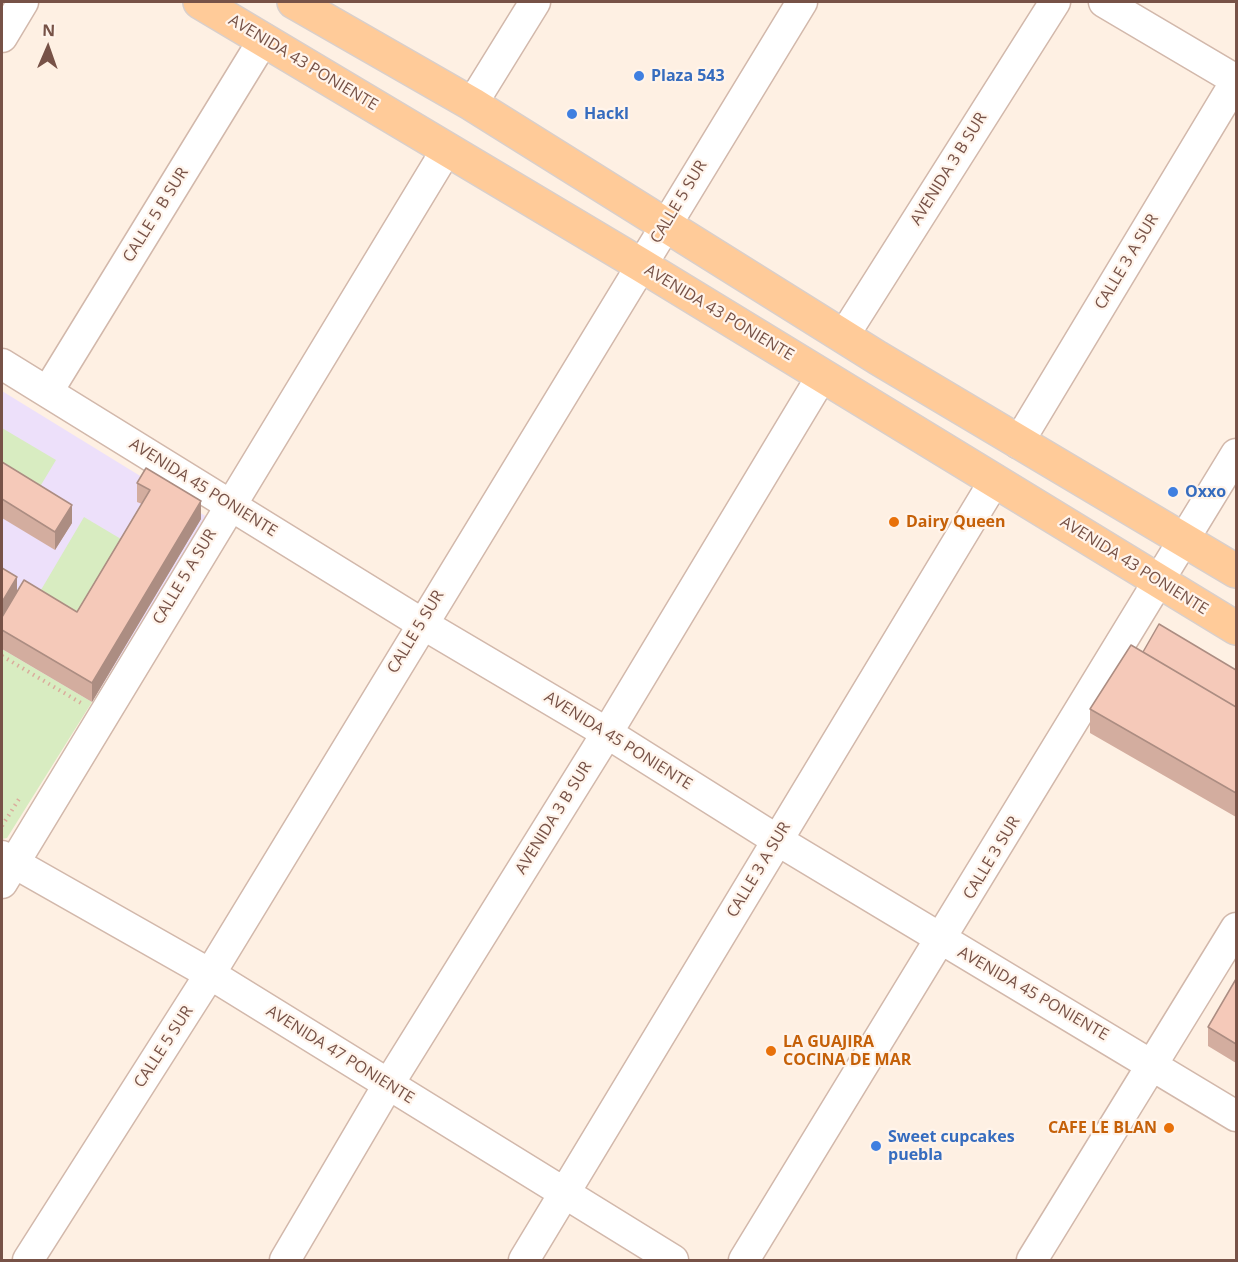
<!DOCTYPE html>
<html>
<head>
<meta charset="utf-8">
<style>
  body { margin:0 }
  #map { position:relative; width:1238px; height:1262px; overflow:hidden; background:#fef0e3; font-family:"Open Sans",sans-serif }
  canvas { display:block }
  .frame { position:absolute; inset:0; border:3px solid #775247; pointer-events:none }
  .north { position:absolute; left:18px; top:18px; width:60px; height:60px; -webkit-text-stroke:4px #fff4eb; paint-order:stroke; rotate:2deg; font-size:16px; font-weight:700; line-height:24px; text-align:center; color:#775247 }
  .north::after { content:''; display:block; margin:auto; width:21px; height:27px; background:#775247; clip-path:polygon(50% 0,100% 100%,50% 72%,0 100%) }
</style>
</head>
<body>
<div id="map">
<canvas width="1238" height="1262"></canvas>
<div class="frame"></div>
<div class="north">N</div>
</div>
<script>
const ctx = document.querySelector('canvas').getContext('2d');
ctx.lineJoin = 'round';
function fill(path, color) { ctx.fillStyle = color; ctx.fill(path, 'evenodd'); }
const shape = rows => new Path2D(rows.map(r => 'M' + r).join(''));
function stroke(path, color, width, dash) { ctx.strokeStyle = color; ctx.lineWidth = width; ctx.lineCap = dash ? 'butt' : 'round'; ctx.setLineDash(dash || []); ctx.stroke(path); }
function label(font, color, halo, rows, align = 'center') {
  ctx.font = font + ' "Open Sans",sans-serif'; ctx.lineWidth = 4.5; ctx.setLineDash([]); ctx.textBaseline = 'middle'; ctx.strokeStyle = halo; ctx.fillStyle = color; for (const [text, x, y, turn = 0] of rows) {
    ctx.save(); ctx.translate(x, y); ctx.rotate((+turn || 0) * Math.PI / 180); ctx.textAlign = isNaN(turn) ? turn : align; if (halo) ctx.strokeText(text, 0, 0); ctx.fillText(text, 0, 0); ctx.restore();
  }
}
const education = shape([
  [2,391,207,517,92,702,2,649]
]);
const green = shape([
  [2,428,56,460,32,500,2,482],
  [84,517,126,542,79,620,38,595],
  [2,649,92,702,7,838,2,839]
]);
const path = shape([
  [2,656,81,703],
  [2,826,19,799]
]);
const minor = shape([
  [1104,2,1236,80],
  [2,37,23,2],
  [472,104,535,2],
  [843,337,1055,2],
  [2,364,421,623,607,733,777,840,1236,1116],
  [48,391,264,39],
  [1018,443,1236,81],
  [2,856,210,974,673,1260],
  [2,883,447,149],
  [28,1260,210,974,802,2],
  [285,1260,388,1085,607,733,822,376],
  [524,1260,995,480],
  [744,1260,1236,454],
  [1032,1260,1236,928]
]);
const major = shape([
  [200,2,641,265,1236,628],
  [294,2,472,104,878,358,1236,571]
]);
const wall = shape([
  [2,462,72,523,55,550,2,518],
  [137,483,201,519,92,702,2,649,2,568,17,590,77,612,142,504,137,502],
  [1143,652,1236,670,1236,817,1090,733,1090,709],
  [1236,979,1236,1063,1208,1046,1208,1027]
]);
const shadedWall = shape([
  [201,501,201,519,92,702,92,683],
  [72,505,72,523,55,550,55,532],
  [17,577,17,596,2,620,2,602]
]);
const building = shape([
  [2,462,72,505,55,532,2,499,2,462],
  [146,468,201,501,92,683,2,630,2,617,24,580,77,612,150,490,137,483,146,468],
  [2,568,17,577,2,602,2,568],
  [1159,624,1236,670,1236,707,1143,652,1159,624],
  [1131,645,1236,707,1236,793,1090,709,1131,645],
  [1236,979,1236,1044,1208,1027,1236,979]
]);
const markers = [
  [639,76,6,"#3f7fe0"],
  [572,114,6,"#3f7fe0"],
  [1173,492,6,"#3f7fe0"],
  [894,522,6,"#e8710a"],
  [771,1051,6,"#e8710a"],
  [1169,1128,6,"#e8710a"],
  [876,1146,6,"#3f7fe0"]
];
const streetNames = [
  ["AVENIDA 43 PONIENTE",303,63,31],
  ["AVENIDA 3 B SUR",949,169,-58],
  ["CALLE 5 SUR",679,202,-59],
  ["CALLE 5 B SUR",156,215,-58],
  ["CALLE 3 A SUR",1127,262,-59],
  ["AVENIDA 43 PONIENTE",719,313,31],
  ["AVENIDA 45 PONIENTE",203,488,32],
  ["AVENIDA 43 PONIENTE",1134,566,32],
  ["CALLE 5 A SUR",185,577,-59],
  ["CALLE 5 SUR",416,632,-59],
  ["AVENIDA 45 PONIENTE",618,741,32],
  ["AVENIDA 3 B SUR",554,818,-58],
  ["CALLE 3 SUR",992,858,-59],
  ["CALLE 3 A SUR",759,870,-59],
  ["AVENIDA 45 PONIENTE",1033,994,30],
  ["CALLE 5 SUR",164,1047,-57],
  ["AVENIDA 47 PONIENTE",340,1055,32]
];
const shopNames = [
  ["Plaza 543",651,76],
  ["Hackl",584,114],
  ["Oxxo",1185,492],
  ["Sweet cupcakes",888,1137],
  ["puebla",888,1155]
];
const foodNames = [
  ["Dairy Queen",906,522],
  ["LA GUAJIRA",783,1042],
  ["COCINA DE MAR",783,1060],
  ["CAFE LE BLAN",1157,1128,"right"]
];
fill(education, '#ede0fa');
fill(green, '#d8ecc1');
stroke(minor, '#d2b8ab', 33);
stroke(major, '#d9cfcb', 36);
stroke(path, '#daac9c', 4, [1.5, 4.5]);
stroke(minor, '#fff', 30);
stroke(major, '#ffcb99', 33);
fill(wall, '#d3ad9f');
fill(shadedWall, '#ac8d82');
fill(building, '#f5c9b9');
stroke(building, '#ac8d82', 1.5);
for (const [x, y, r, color] of markers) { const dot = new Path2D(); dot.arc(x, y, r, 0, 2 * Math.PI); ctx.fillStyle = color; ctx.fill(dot); stroke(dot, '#fff4eb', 2); }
label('16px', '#775247', '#fff4eb', streetNames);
label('bold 16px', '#366cbe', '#fff4eb', shopNames, 'left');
label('bold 16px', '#c56008', '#fff4eb', foodNames, 'left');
</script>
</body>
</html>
